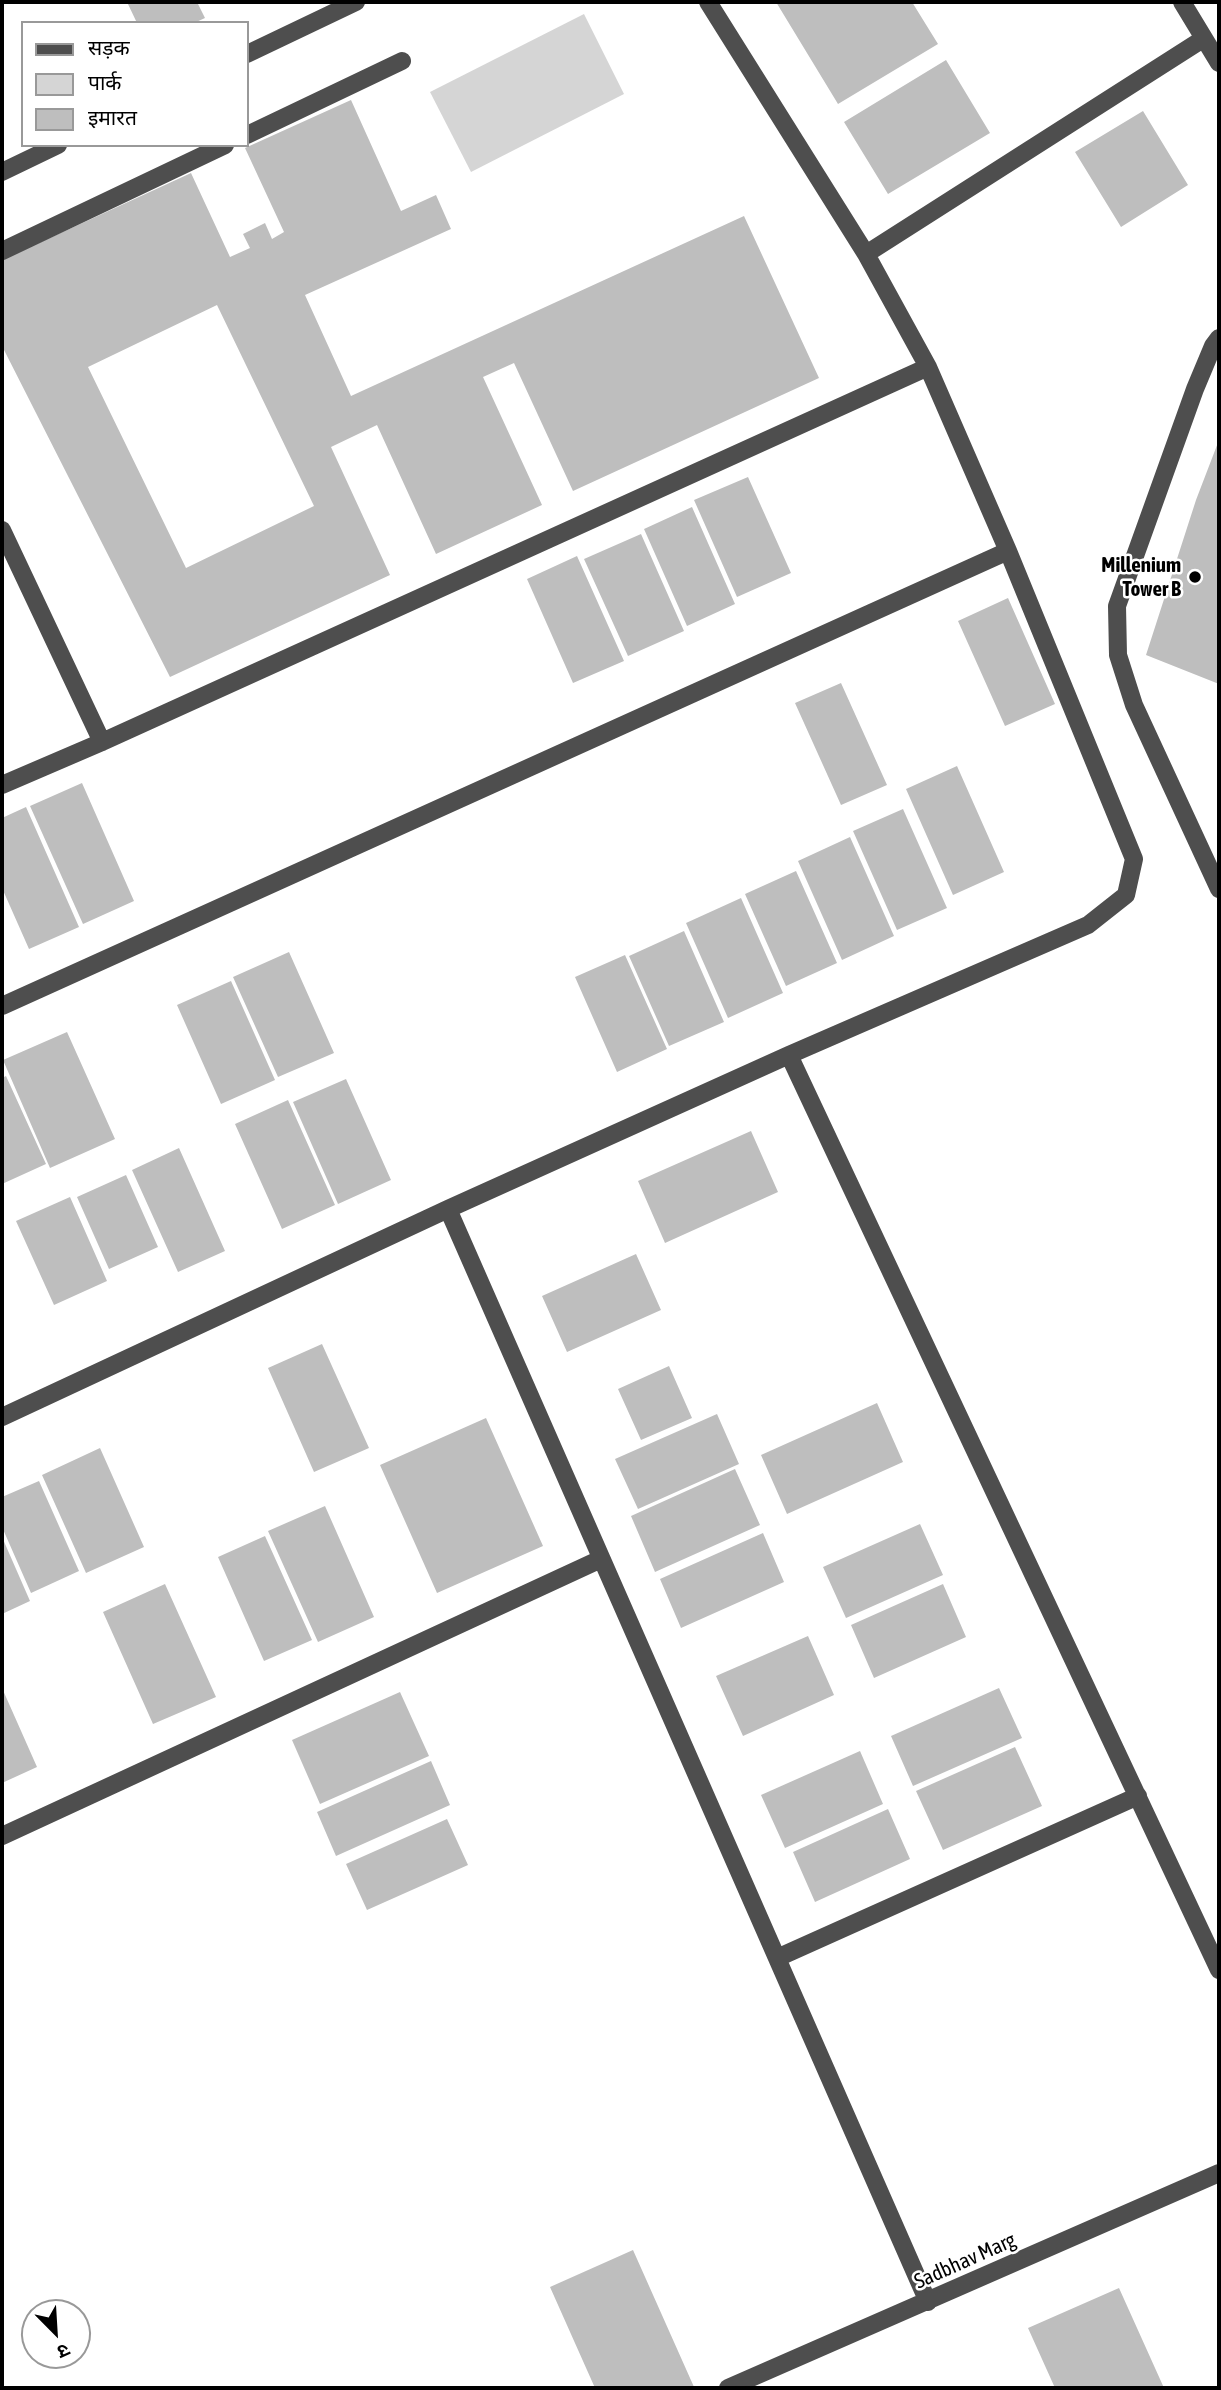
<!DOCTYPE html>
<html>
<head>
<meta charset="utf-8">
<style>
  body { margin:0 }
  #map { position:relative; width:1221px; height:2390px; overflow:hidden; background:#fff; font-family:"Asap Condensed","Noto Sans Devanagari",sans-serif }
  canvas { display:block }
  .frame { position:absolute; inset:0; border:4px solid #000; pointer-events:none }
  .legend { position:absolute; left:21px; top:21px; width:228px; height:126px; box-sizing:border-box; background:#fff; border:2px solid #999; margin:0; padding:9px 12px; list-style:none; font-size:21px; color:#000 }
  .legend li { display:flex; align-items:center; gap:14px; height:35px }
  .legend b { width:35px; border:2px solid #999 }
  .north { position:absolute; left:21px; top:2299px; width:70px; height:70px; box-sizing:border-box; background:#fff; border:2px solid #999; border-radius:50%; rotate:156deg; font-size:19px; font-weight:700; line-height:28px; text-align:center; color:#000 }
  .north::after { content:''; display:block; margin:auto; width:24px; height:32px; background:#000; clip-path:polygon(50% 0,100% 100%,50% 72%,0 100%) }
</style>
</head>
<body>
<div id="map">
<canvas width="1221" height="2390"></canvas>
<div class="frame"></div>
<ul class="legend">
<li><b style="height:9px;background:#4e4e4e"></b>सड़क</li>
<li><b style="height:19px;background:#d5d5d5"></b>पार्क</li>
<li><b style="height:19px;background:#bebebe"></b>इमारत</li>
</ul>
<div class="north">उ</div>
</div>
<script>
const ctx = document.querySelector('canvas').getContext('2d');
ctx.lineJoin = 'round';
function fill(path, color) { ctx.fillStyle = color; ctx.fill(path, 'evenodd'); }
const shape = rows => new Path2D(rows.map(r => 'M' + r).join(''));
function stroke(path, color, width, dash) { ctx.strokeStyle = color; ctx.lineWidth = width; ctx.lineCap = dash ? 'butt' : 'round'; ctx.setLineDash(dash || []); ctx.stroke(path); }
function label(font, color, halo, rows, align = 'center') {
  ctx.font = font + ' "Asap Condensed",sans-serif'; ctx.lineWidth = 5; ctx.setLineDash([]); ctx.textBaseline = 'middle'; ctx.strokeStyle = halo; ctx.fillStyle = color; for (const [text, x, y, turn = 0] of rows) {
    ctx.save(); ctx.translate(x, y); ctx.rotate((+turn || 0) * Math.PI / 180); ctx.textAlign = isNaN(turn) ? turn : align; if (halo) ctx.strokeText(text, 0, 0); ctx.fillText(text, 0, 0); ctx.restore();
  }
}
const green = shape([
  [584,14,624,94,471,172,430,92]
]);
const building = shape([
  [127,2,197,2,205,18,194,23,137,23],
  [776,2,912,2,938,44,838,104],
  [946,60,990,133,888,194,844,122],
  [351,100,401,211,436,195,451,229,305,295,351,396,744,216,819,378,573,491,514,363,483,377,542,505,436,554,377,425,331,447,390,575,170,677,2,346,2,260,191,173,230,257,250,248,243,234,265,223,272,239,284,232,245,148],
  [217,305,314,506,186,568,88,367],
  [1143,111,1188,185,1121,227,1075,152],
  [1219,440,1219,684,1146,655,1196,500],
  [748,477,791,573,737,597,694,500],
  [692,507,735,604,687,626,644,529],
  [641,534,684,631,628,656,584,559],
  [577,556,624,661,573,683,527,579],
  [1008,598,1055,704,1005,726,958,621],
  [841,683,887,785,841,805,795,703],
  [957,766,1004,872,953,895,906,789],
  [82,783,134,901,83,924,30,806],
  [26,807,79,927,29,949,2,888,2,818],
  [903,809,947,908,897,930,853,831],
  [850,837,894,936,842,960,798,861],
  [796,871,837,963,786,986,745,894],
  [741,898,783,993,728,1018,686,923],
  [684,931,724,1022,669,1046,629,956],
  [289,952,334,1053,278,1077,233,977],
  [625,955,667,1049,617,1072,575,977],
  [231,981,275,1080,221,1104,177,1005],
  [67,1032,115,1139,50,1168,3,1060],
  [6,1076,46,1164,2,1184,2,1078],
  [346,1079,391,1180,338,1204,293,1102],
  [288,1100,335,1205,282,1229,235,1124],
  [751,1131,778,1192,665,1243,638,1181],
  [179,1148,225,1251,178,1272,132,1170],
  [126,1175,158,1247,109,1269,77,1197],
  [70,1197,107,1281,54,1305,16,1221],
  [636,1254,661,1310,567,1352,542,1296],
  [322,1344,369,1448,314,1472,268,1368],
  [669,1366,692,1418,641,1440,618,1389],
  [877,1403,903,1462,787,1514,761,1455],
  [717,1414,739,1464,638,1509,615,1459],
  [486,1418,543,1546,437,1593,380,1465],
  [100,1448,144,1547,86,1573,42,1475],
  [735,1469,760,1525,655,1572,631,1516],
  [39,1481,79,1571,31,1593,2,1527,2,1497],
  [325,1506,374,1617,318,1642,268,1531],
  [920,1524,943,1575,846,1618,823,1567],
  [763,1533,784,1582,681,1628,660,1579],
  [265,1536,312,1640,264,1661,218,1557],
  [2,1537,30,1601,2,1614],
  [165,1584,216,1697,153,1724,103,1612],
  [943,1584,966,1637,874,1678,851,1625],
  [808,1636,834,1695,743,1736,716,1676],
  [2,1688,37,1767,2,1783],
  [999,1688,1022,1738,913,1786,891,1736],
  [400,1692,429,1756,320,1804,292,1740],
  [1015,1747,1042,1806,943,1850,916,1791],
  [860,1751,883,1804,785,1848,761,1795],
  [431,1761,450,1805,336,1856,317,1812],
  [888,1809,910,1859,815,1902,793,1852],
  [447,1819,468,1865,367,1910,346,1864],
  [633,2250,694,2387,691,2388,595,2388,550,2287],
  [1119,2288,1164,2388,1055,2388,1028,2328]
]);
const minor = shape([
  [1182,2,1219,63],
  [247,54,356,2],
  [247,135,402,61],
  [2,172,58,145],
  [2,251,225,145],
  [866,254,1203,39],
  [1219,338,1213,346,1195,389,1117,606,1118,655,1134,705,1219,889],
  [2,530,102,742],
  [2,785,102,742,928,367],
  [2,1006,1008,551],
  [789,1055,1219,1970],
  [448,1209,928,2302],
  [2,1417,448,1209,789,1055,1088,925,1126,895,1134,859,1008,551,928,367,866,254,708,2],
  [2,1836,601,1559],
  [777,1958,1138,1796],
  [728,2388,1219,2173]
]);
const markers = [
  [1195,577,7,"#000"]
];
const poiNames = [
  ["Millenium",1181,565],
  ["Tower B",1181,589]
];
const streetNames = [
  ["Sadbhav Marg",965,2261,-24]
];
fill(green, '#d5d5d5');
fill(building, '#bebebe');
stroke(minor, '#4e4e4e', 18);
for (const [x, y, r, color] of markers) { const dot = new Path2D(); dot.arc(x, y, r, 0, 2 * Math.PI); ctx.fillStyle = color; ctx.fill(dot); stroke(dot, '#fff', 2.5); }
label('bold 21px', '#000', '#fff', poiNames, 'right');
label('21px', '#000', '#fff', streetNames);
</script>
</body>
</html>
